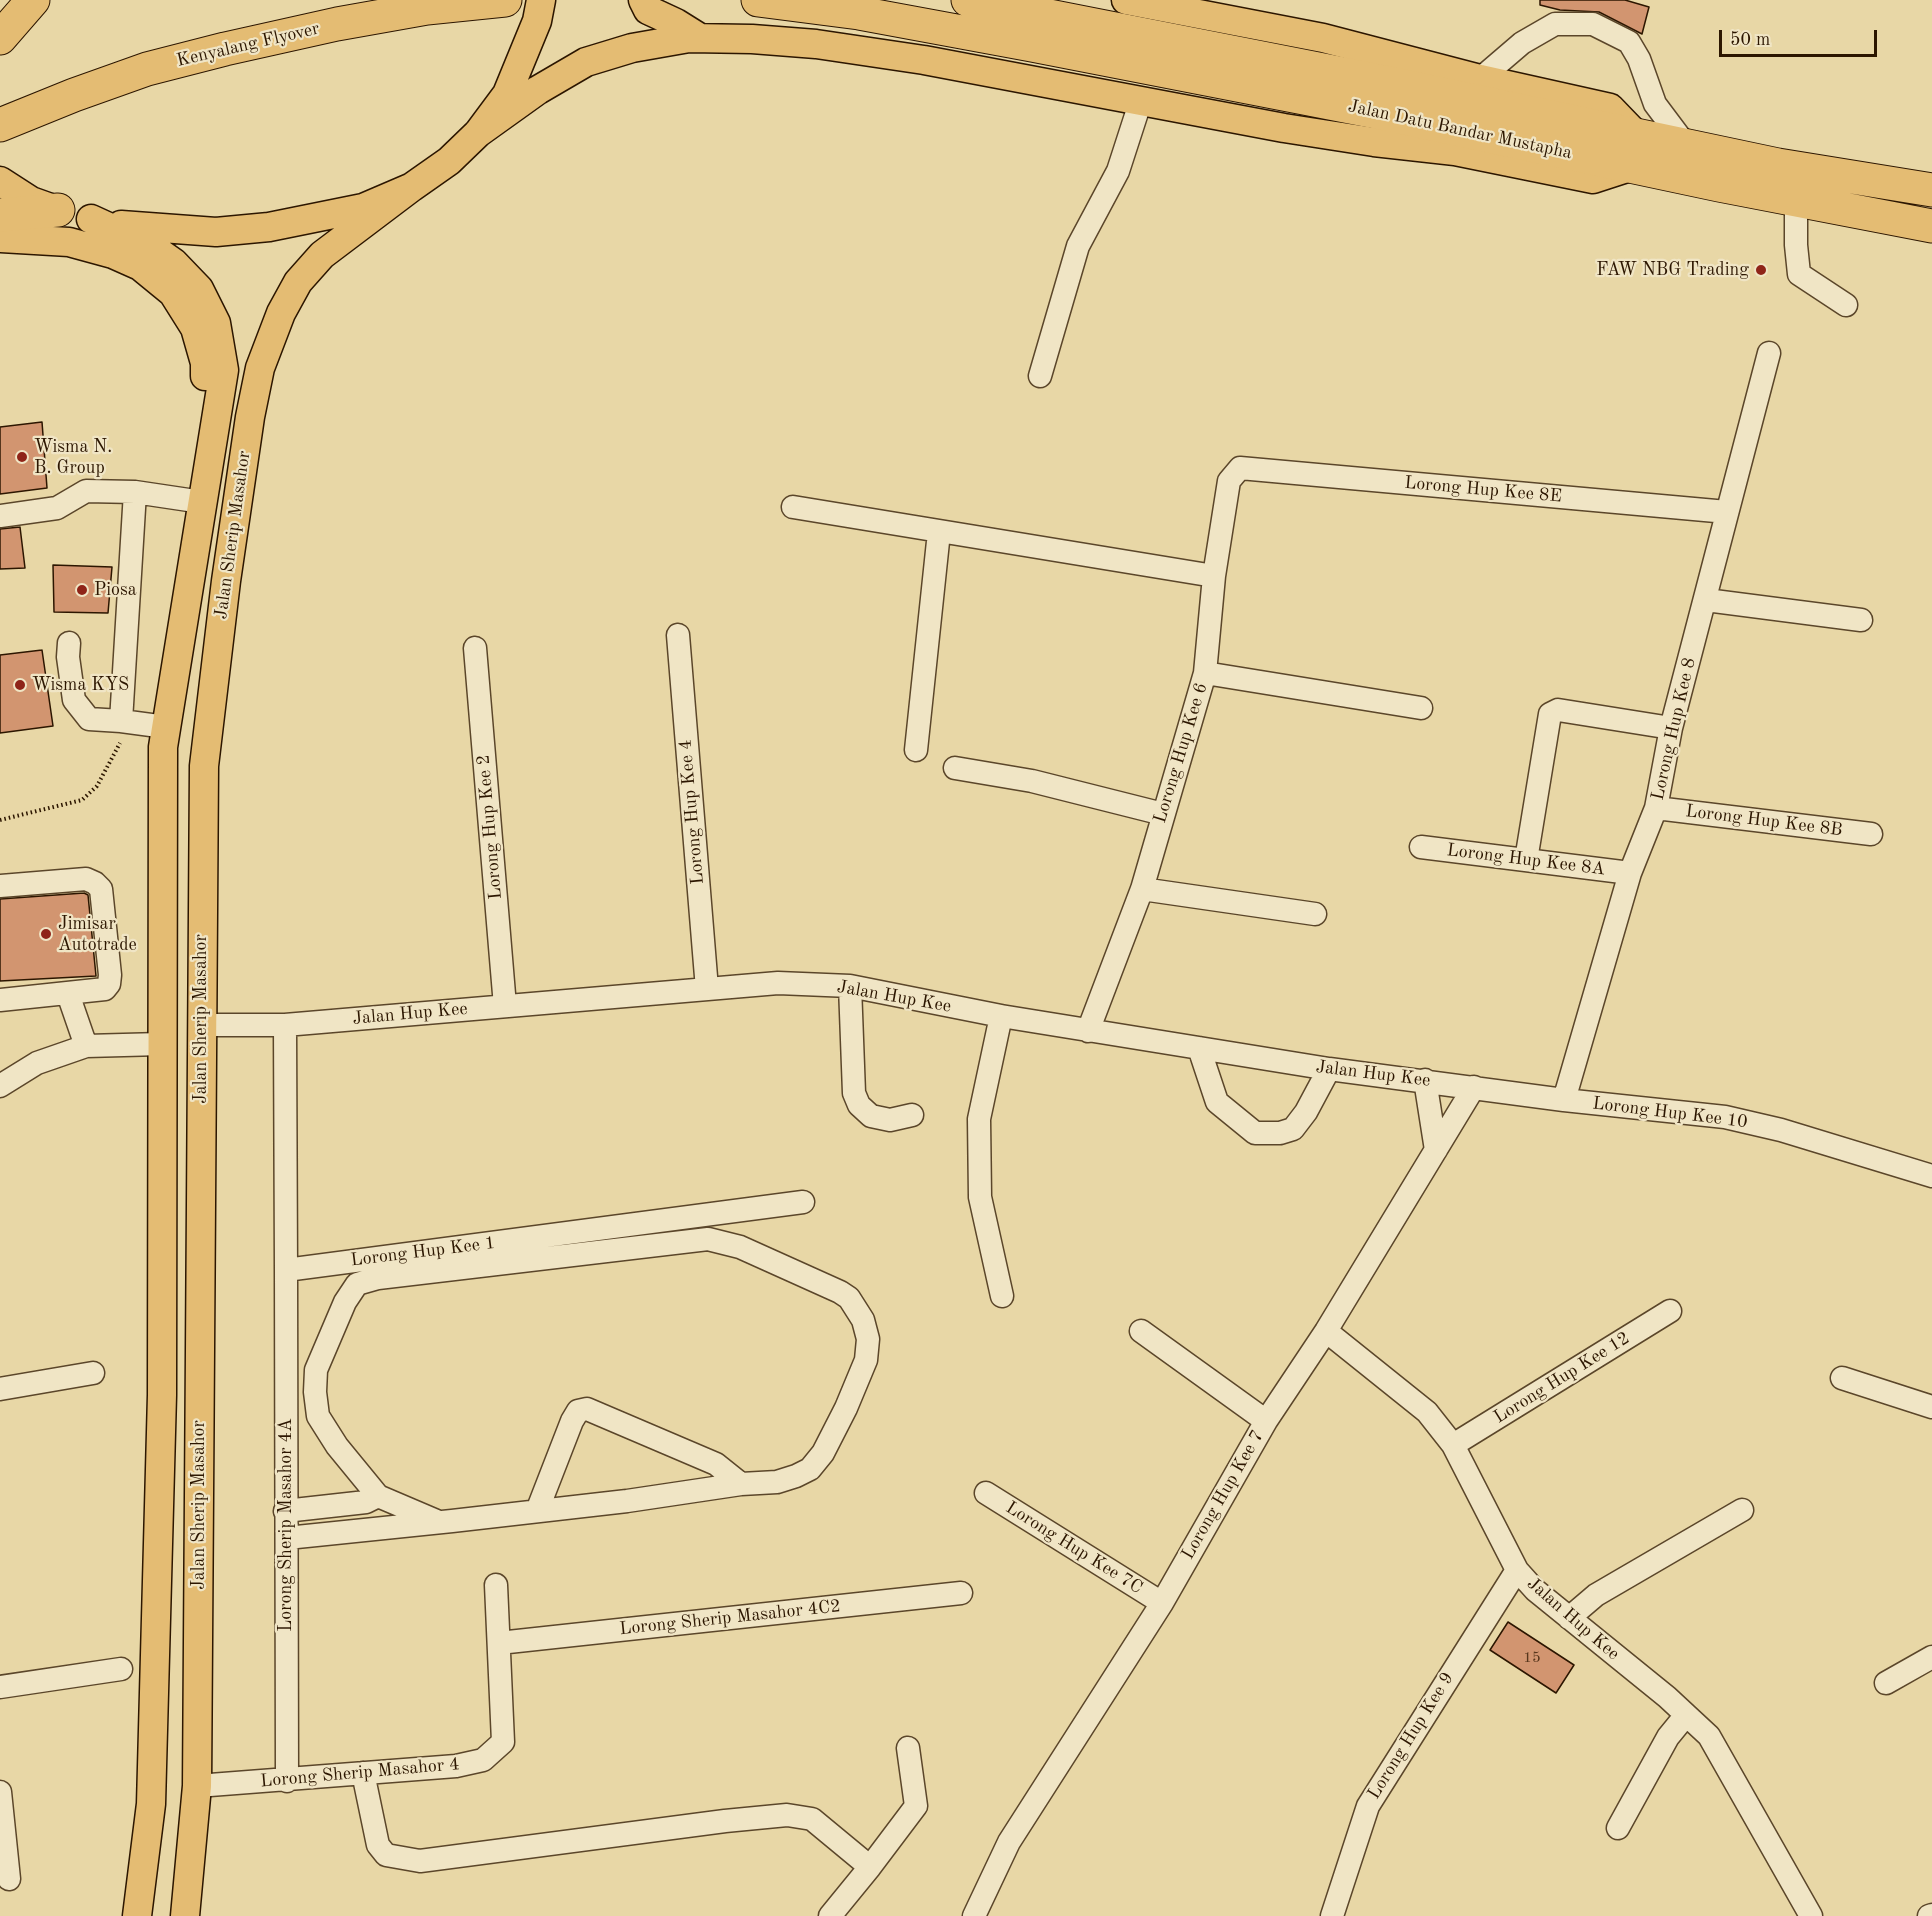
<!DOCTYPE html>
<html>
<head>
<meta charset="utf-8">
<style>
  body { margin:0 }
  #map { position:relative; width:1932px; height:1916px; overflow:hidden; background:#e8d7a6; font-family:"Old Standard TT",serif }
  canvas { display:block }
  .scale { position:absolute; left:1719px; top:30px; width:158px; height:27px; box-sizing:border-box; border:3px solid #2c1600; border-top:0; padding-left:8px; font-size:18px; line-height:21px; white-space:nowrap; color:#2c1600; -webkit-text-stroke:4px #f0e5c5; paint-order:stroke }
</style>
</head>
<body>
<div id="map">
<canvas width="1932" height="1916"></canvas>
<div class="scale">50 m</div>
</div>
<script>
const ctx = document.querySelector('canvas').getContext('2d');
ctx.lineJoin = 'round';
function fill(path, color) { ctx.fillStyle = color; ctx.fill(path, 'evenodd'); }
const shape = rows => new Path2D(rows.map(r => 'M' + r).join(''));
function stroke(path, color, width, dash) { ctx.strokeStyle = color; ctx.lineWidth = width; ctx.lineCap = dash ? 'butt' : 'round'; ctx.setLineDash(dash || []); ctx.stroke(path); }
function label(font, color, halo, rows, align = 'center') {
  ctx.font = font + ' "Old Standard TT",serif'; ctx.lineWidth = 4.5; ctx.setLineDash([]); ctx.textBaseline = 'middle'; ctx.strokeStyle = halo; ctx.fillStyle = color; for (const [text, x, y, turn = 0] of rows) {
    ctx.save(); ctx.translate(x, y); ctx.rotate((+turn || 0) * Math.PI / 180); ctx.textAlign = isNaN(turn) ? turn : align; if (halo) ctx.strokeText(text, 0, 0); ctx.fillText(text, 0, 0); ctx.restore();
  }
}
const building = shape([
  [1540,0,1625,0,1649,7,1642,34,1599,12,1560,10,1540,5,1540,0],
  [42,422,47,488,0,494,0,427,42,422],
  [20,527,25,568,0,569,0,529,20,527],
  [53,565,112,567,108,613,54,612,53,565],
  [42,650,53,726,0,733,0,655,42,650],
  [84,893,88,895,96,976,0,981,0,899,84,893],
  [1508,1622,1574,1665,1556,1693,1490,1650,1508,1622]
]);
const path = shape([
  [0,820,82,800,97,786,120,743]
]);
const minor = shape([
  [1480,79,1522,43,1555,24,1593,24,1629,42,1639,59,1655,104,1685,144],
  [1796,200,1796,245,1799,274,1846,305],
  [1040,376,1078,246,1118,171,1141,100],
  [135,492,121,721,166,727],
  [793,507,1214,576],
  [0,516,57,508,86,491,135,492,202,502],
  [1706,600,1861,620],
  [678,635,707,989],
  [69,643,68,657,74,700,89,719,121,721],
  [475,648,505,1006],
  [1205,673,1421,708],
  [916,750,939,532],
  [955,768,1032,781,1163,814],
  [1656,808,1871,834],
  [1421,847,1630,873],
  [1526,860,1550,714,1558,710,1671,728],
  [0,886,86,879,95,883,101,889,110,975,109,984,105,989,0,1000],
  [1142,889,1315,914],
  [850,986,854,1093,859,1105,871,1116,890,1120,912,1115],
  [68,994,86,1046],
  [1001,1016,979,1119,980,1197,1002,1296],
  [201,1025,285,1025,778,983,850,986,1001,1016,1329,1069,1564,1100,1725,1117,1781,1130,1932,1176],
  [285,1025,286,1270,803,1202],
  [1088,1031,1142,889,1205,673,1214,576,1229,481,1240,468,1727,512],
  [1199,1048,1217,1102,1255,1133,1280,1133,1293,1129,1306,1112,1329,1069],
  [1425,1080,1436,1150],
  [0,1086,37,1063,86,1046,161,1044],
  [1564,1100,1630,873,1656,808,1671,728,1769,353],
  [286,1270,287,1781],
  [1141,1331,1266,1421],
  [1326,1331,1427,1412,1453,1445,1517,1570,1535,1590,1667,1697,1709,1736,1811,1916],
  [1842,1378,1932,1407],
  [0,1389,93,1373],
  [1453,1445,1670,1311],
  [986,1493,1162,1603],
  [285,1511,366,1502,378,1496],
  [537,1511,572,1421,578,1411,587,1409,716,1464,741,1484],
  [287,1538,452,1521,627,1501,741,1484,777,1482,796,1476,810,1469,823,1453,846,1408,866,1360,868,1339,863,1320,849,1298,840,1292,740,1247,708,1239,378,1278,357,1284,345,1302,316,1370,315,1392,318,1416,337,1446,378,1496,439,1522],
  [1569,1618,1596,1595,1742,1510],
  [499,1643,961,1593],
  [1886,1683,1932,1657],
  [0,1687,121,1669],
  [363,1773,378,1845,386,1855,420,1861,725,1821,787,1815,812,1819,870,1867,830,1916],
  [197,1786,456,1766,483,1760,503,1742,496,1585],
  [0,1792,9,1879],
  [1618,1828,1668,1737,1686,1715],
  [870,1867,916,1806,908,1748],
  [974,1916,1009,1842,1162,1603,1266,1421,1326,1331,1474,1087],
  [1332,1916,1368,1806,1517,1570],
  [1929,1916,1932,1915]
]);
const major = shape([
  [643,0,648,10,676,23,700,38],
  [1126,0,1323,38,1480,79,1610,108,1637,136],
  [478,133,538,90,586,62,632,48,689,38,752,39,816,44,924,60,1284,128,1374,142,1455,151,1593,179,1633,166],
  [0,181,31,201,59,211],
  [91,219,150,246,174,263,199,289,216,323,224,370,163,747,162,1395,151,1804,137,1916],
  [121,225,216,232,269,227,363,208,412,187,449,161,478,133,507,94,537,21,541,0],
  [0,238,69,242,113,254,140,266,173,293,195,328,205,363,205,376],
  [185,1916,197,1786,204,766,226,581,250,417,260,368,281,313,298,282,322,255,412,187]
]);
const highway = shape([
  [758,0,859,13,1032,45,1376,112,1719,185,1932,226],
  [968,0,1399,85,1778,165,1932,190],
  [0,38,33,0],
  [0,125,74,95,147,69,225,49,337,24,427,8,505,0],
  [0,215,58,210]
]);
const markers = [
  [1761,270,6,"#8f2418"],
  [22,457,6,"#8f2418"],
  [82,590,6,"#8f2418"],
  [20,685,6,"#8f2418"],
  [46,934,6,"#8f2418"]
];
const numberNames = [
  ["15",1532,1658]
];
const streetNames = [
  ["Kenyalang Flyover",248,45,-13],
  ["Jalan Datu Bandar Mustapha",1460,130,12],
  ["Lorong Hup Kee 8E",1483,490,5],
  ["Jalan Sherip Masahor",233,535,-82],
  ["Lorong Hup Kee 8",1674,729,-77],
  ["Lorong Hup Kee 6",1181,753,-73],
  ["Lorong Hup Kee 4",692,812,-95],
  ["Lorong Hup Kee 8B",1764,821,7],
  ["Lorong Hup Kee 2",490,827,-95],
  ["Lorong Hup Kee 8A",1526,860,7],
  ["Jalan Hup Kee",894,997,10],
  ["Jalan Hup Kee",410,1014,-5],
  ["Jalan Sherip Masahor",201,1019,-90],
  ["Jalan Hup Kee",1373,1074,7],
  ["Lorong Hup Kee 10",1670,1113,7],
  ["Lorong Hup Kee 1",423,1252,-7],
  ["Lorong Hup Kee 12",1562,1378,-32],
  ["Lorong Hup Kee 7",1223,1495,-60],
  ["Jalan Sherip Masahor",199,1505,-90],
  ["Lorong Sherip Masahor 4A",286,1525,-90],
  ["Lorong Hup Kee 7C",1074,1548,32],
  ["Lorong Sherip Masahor 4C2",730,1618,-6],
  ["Jalan Hup Kee",1573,1619,41],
  ["Lorong Hup Kee 9",1411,1736,-58],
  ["Lorong Sherip Masahor 4",360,1773,-5]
];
const poiNames = [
  ["FAW NBG Trading",1749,270,"right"],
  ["Wisma N.",34,447],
  ["B. Group",34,468],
  ["Piosa",94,590],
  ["Wisma KYS",32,685],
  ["Jimisar",58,924],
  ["Autotrade",58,945]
];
fill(building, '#d29570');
stroke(building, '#2c1600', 1.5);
stroke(minor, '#5b462a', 25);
stroke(major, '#2c1600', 31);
stroke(highway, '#2c1600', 35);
stroke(path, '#2c1600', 4, [1.5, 3]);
stroke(minor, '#f0e5c5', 22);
stroke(major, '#e4bc73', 28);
stroke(highway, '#e4bc73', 33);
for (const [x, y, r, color] of markers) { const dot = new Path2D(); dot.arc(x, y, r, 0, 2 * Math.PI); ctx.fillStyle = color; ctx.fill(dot); stroke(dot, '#f0e5c5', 2); }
label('15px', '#56361c', null, numberNames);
label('18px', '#2c1600', '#f0e5c5', streetNames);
label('18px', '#2c1600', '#f0e5c5', poiNames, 'left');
</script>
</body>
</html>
